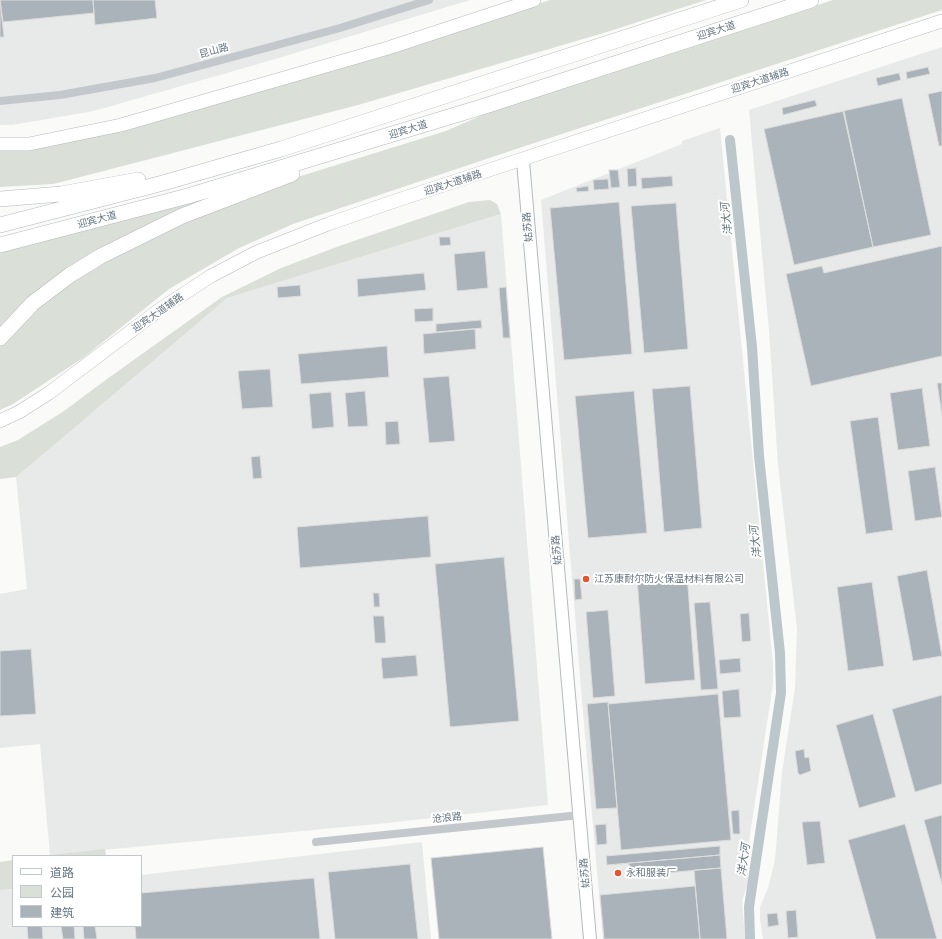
<!DOCTYPE html>
<html>
<head>
<meta charset="utf-8">
<style>
  body { margin:0 }
  #map { position:relative; width:942px; height:939px; overflow:hidden; background:#fafaf8; font-family:Figtree,"Noto Sans SC",sans-serif }
  canvas { display:block }
  .legend { position:absolute; left:12px; top:855px; width:130px; height:72px; box-sizing:border-box; background:#fff; border:1px solid #c1c8cd; margin:0; padding:5px 7px; list-style:none; font-size:12px; color:#657683 }
  .legend li { display:flex; align-items:center; gap:8px; height:20px }
  .legend b { width:20px; border:1px solid #c1c8cd }
</style>
</head>
<body>
<div id="map">
<canvas width="942" height="939"></canvas>
<ul class="legend">
<li><b style="height:5px;background:#fff"></b>道路</li>
<li><b style="height:11px;background:#dadfd7"></b>公园</li>
<li><b style="height:11px;background:#aab3b9"></b>建筑</li>
</ul>
</div>
<script>
const ctx = document.querySelector('canvas').getContext('2d');
ctx.lineJoin = 'round';
function fill(path, color) { ctx.fillStyle = color; ctx.fill(path, 'evenodd'); }
const shape = rows => new Path2D(rows.map(r => 'M' + r).join(''));
function stroke(path, color, width, dash) { ctx.strokeStyle = color; ctx.lineWidth = width; ctx.lineCap = dash ? 'butt' : 'round'; ctx.setLineDash(dash || []); ctx.stroke(path); }
function label(font, color, halo, rows, align = 'center') {
  ctx.font = font + ' Figtree,"Noto Sans SC",sans-serif'; ctx.lineWidth = 4; ctx.setLineDash([]); ctx.textBaseline = 'middle'; ctx.strokeStyle = halo; ctx.fillStyle = color; for (const [text, x, y, turn = 0] of rows) {
    ctx.save(); ctx.translate(x, y); ctx.rotate((+turn || 0) * Math.PI / 180); ctx.textAlign = isNaN(turn) ? turn : align; if (halo) ctx.strokeText(text, 0, 0); ctx.fillText(text, 0, 0); ctx.restore();
  }
}
const built = shape([
  [0,0,470,0,272,60,94,111,12,125,0,125],
  [942,47,942,939,763,939,760,919,760,907,768,888,775,860,782,772,795,688,797,629,778,465,769,331,749,110],
  [720,128,773,664,773,684,746,861,749,881,742,900,745,939,603,939,582,701,541,200,682,144,682,141],
  [501,214,548,805,387,823,50,855,40,744,0,748,0,594,27,589,16,477,114,390,227,298],
  [422,842,431,939,0,939,0,890,13,889,13,926,141,926,141,875]
]);
const green = shape([
  [550,0,706,0,607,32,358,105,65,181,53,184,0,187,0,149,395,51],
  [833,0,942,0,942,10,525,146,293,224,239,248,169,289,83,358,13,404,0,410,0,248,191,203,216,206,259,189,446,131,487,113],
  [490,200,497,204,501,214,227,298,16,477,0,479,0,447,18,440,64,411,107,379,222,297,281,268,342,245,469,202],
  [105,849,106,856,42,856,50,855],
  [13,860,13,889,0,890,0,862]
]);
const canal = shape([
  [730,140,752,347,759,456,780,653,781,693,749,907,750,939]
]);
const building = shape([
  [0,0,4,37,0,37,0,0],
  [0,0,93,0,94,13,3,22,0,0],
  [93,0,155,0,157,18,95,25,93,0],
  [928,67,930,74,907,79,906,72,928,67],
  [899,73,901,80,878,86,876,78,899,73],
  [942,91,942,146,939,146,928,94,942,91],
  [902,98,931,235,873,247,843,111,902,98],
  [815,100,817,106,783,115,782,108,815,100],
  [844,111,873,247,794,265,764,129,844,111],
  [636,168,637,186,628,187,627,169,636,168],
  [609,170,618,170,620,187,611,188,609,170],
  [672,176,673,186,642,189,641,178,672,176],
  [608,179,609,189,594,190,593,180,608,179],
  [588,186,589,191,577,192,576,188,588,186],
  [619,202,632,354,564,360,550,208,619,202],
  [676,203,688,349,644,353,631,206,676,203],
  [439,237,450,237,451,245,440,246,439,237],
  [942,246,942,356,811,386,786,274,822,266,824,273,942,246],
  [485,251,488,288,457,291,454,254,485,251],
  [424,273,426,290,358,297,357,279,424,273],
  [300,285,301,296,278,298,277,287,300,285],
  [506,287,510,338,503,338,499,288,506,287],
  [433,308,433,321,415,322,414,309,433,308],
  [481,320,482,328,436,332,436,324,481,320],
  [475,329,476,349,424,354,423,334,475,329],
  [387,346,389,377,301,384,298,354,387,346],
  [270,369,273,407,242,409,238,371,270,369],
  [449,376,455,441,429,443,423,378,449,376],
  [937,383,942,383,942,416,937,383],
  [690,386,702,528,664,532,652,389,690,386],
  [922,388,930,446,898,450,890,393,922,388],
  [365,391,368,426,348,427,345,393,365,391],
  [634,391,647,533,588,538,575,396,634,391],
  [331,392,334,427,312,429,309,394,331,392],
  [878,417,893,530,866,534,850,421,878,417],
  [398,421,400,444,386,445,385,422,398,421],
  [260,456,262,478,253,479,251,457,260,456],
  [935,467,942,517,915,521,908,471,935,467],
  [428,516,431,557,300,568,297,527,428,516],
  [504,557,519,721,450,727,435,564,504,557],
  [927,570,942,656,913,661,897,576,927,570],
  [687,574,695,680,645,684,637,578,687,574],
  [574,579,580,579,582,599,575,600,574,579],
  [872,582,884,666,848,671,837,587,872,582],
  [373,593,379,593,380,607,374,607,373,593],
  [710,602,718,689,701,690,694,603,710,602],
  [608,610,615,696,593,698,586,612,608,610],
  [749,613,751,641,742,642,740,614,749,613],
  [373,616,384,616,386,643,375,643,373,616],
  [31,649,36,714,0,716,0,651,31,649],
  [416,655,418,676,383,679,381,658,416,655],
  [740,658,741,672,720,674,719,660,740,658],
  [739,689,741,717,724,718,722,691,739,689],
  [718,694,731,840,621,850,608,704,718,694],
  [942,695,942,784,915,792,892,709,942,695],
  [608,702,617,808,596,809,587,704,608,702],
  [873,714,896,797,859,808,836,725,873,714],
  [804,749,805,758,809,757,811,771,800,775,798,773,795,751,804,749],
  [739,810,740,834,733,834,731,811,739,810],
  [942,815,942,885,924,820,942,815],
  [820,821,825,863,807,865,802,822,820,821],
  [606,824,607,844,597,845,595,825,606,824],
  [905,824,937,939,876,939,848,840,905,824],
  [720,846,720,855,607,865,606,856,720,846],
  [543,847,552,939,439,939,431,858,543,847],
  [720,855,721,868,630,876,629,863,720,855],
  [410,864,418,939,335,939,328,872,410,864],
  [721,868,727,939,700,939,694,870,721,868],
  [314,878,320,939,136,939,135,926,141,926,141,893,314,878],
  [695,886,700,939,604,939,600,895,695,886],
  [796,910,798,937,788,938,786,911,796,910],
  [777,913,779,925,768,927,767,914,777,913],
  [27,926,42,926,43,939,28,939,27,926],
  [61,926,74,926,75,939,63,939,61,926],
  [83,926,95,926,97,939,84,939,83,926]
]);
const street = shape([
  [0,101,60,95,155,78,340,28,429,0],
  [316,842,580,815]
]);
const secondary = shape([
  [523,161,590,939]
]);
const primary = shape([
  [0,144,29,144,121,125,388,48,534,0],
  [0,421,19,412,49,393,159,310,211,276,257,252,328,224,392,202,942,21]
]);
const highway = shape([
  [0,199,61,194,138,180],
  [0,225,163,183,281,149,741,0],
  [0,245,188,196,485,106,811,0],
  [0,338,33,303,70,275,101,256,182,216,292,174]
]);
const markers = [
  [586,579,4,"#e4572e"],
  [618,873,4,"#e4572e"]
];
const streetNames = [
  ["迎宾大道",716,31,-18],
  ["昆山路",214,51,-15],
  ["迎宾大道辅路",760,81,-18],
  ["迎宾大道",408,130,-17],
  ["迎宾大道辅路",453,183,-18],
  ["迎宾大道",97,220,-15],
  ["姑苏路",528,227,-95],
  ["迎宾大道辅路",158,313,-35],
  ["姑苏路",557,550,-95],
  ["沧浪路",447,818,-6],
  ["姑苏路",585,873,-95]
];
const poiNames = [
  ["江苏康耐尔防火保温材料有限公司",594,579],
  ["永和服装厂",626,873]
];
const waterNames = [
  ["洋大河",727,219,-96],
  ["洋大河",756,542,-96],
  ["洋大河",744,860,-82]
];
fill(built, '#e8e9e9');
fill(green, '#dadfd7');
stroke(canal, '#bbc7cb', 10);
fill(building, '#aab3b9');
stroke(building, '#dcdcda', 1);
stroke(secondary, '#b3babf', 14);
stroke(primary, '#b5babe', 14);
stroke(highway, '#b4b9bd', 16);
stroke(street, '#c3c8cc', 8);
stroke(secondary, '#fff', 12);
stroke(primary, '#fff', 13);
stroke(highway, '#fff', 15);
for (const [x, y, r, color] of markers) { const dot = new Path2D(); dot.arc(x, y, r, 0, 2 * Math.PI); ctx.fillStyle = color; ctx.fill(dot); stroke(dot, '#fff', 1.5); }
label('10px', '#657683', '#fff', streetNames);
label('10px', '#657683', '#fff', poiNames, 'left');
label('italic 11px', '#60757c', '#fff', waterNames);
</script>
</body>
</html>
